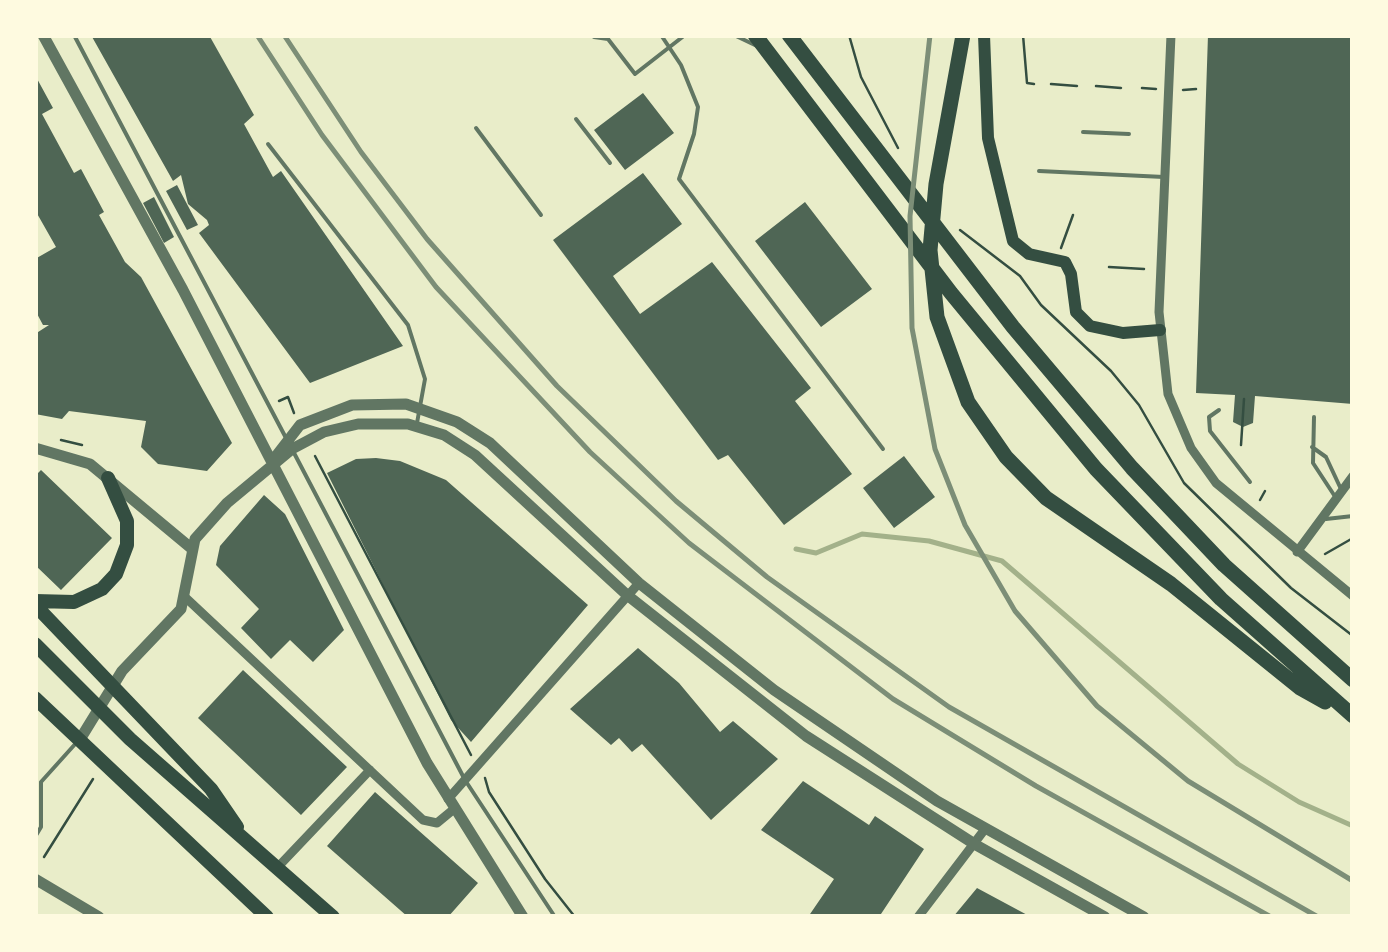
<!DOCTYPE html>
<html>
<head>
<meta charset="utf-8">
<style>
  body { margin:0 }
  #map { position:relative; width:1388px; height:952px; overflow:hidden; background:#e9edc9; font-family:Arial,sans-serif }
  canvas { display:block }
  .frame { position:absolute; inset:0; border:38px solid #fefae0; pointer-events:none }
</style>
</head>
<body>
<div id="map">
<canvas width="1388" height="952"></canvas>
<div class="frame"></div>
</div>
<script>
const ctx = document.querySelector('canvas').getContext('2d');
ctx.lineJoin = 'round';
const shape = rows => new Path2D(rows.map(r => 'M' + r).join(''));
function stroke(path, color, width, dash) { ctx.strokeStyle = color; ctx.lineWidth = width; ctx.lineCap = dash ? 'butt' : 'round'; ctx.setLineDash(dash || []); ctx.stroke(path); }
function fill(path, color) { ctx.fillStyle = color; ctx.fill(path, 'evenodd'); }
const stream = shape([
  [796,549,816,553,862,534,929,541,1002,561,1238,764,1299,802,1353,826]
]);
const building = shape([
  [91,35,209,35,254,115,244,124,273,177,281,171,403,346,310,383,199,233,209,225,207,220,188,204,181,175,173,181],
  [1208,35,1353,35,1353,404,1255,396,1253,423,1243,427,1233,422,1235,395,1196,393],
  [35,75,53,108,42,114,74,173,81,169,104,212,99,215,125,262,141,277,232,443,207,471,158,464,141,447,146,421,69,411,62,419,35,414,35,334,49,325,43,325,35,310,35,259,56,247,35,210],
  [643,93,674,133,625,170,594,130],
  [643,173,682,224,613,276,640,314,712,262,811,388,795,401,852,474,784,525,728,455,718,460,553,240],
  [177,185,198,225,187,230,166,191],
  [154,197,174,237,164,243,143,203],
  [805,202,872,289,821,327,755,241],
  [904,456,935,497,894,528,863,488],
  [376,458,400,461,446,480,588,605,471,742,451,720,327,473,356,459],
  [41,470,112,538,61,590,35,565,35,476],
  [264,495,285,514,344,630,313,662,290,640,271,659,241,628,259,609,216,565,220,546],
  [638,648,679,683,720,732,733,721,778,759,711,820,642,744,632,752,619,738,611,745,570,709],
  [243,670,347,767,301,815,198,718],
  [803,781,869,825,875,816,924,849,879,917,808,917,834,879,761,830],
  [375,792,478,883,448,917,408,917,327,846],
  [977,888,1031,917,953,917]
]);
const path = shape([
  [849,35,861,77,898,148],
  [1023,35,1027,83,1034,84],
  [1051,84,1077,86],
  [1096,86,1121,88],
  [1142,88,1156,89],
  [1183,90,1196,89],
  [960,230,1020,276,1041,305,1111,371,1139,405,1184,483,1291,588,1353,636],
  [1061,248,1073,215],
  [1109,267,1144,269],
  [279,401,288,397,294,413],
  [61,440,82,445],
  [1241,445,1244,399],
  [315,456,471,755],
  [1260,500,1265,491],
  [1325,554,1353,538],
  [485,778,489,792,545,879,575,917],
  [44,857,93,779]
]);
const service = shape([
  [74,35,286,438],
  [661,35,681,65,698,107,694,134,679,179,883,449],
  [734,35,757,46],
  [594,37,608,39,635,74,685,35],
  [576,119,610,163],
  [476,128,541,215],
  [1083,132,1129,134],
  [268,144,408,325,425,379,417,423],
  [1039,171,1164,177],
  [1219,410,1209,417,1210,431,1250,482],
  [1314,417,1313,463,1334,495],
  [1312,447,1326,457,1340,487],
  [293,451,465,780,555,917],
  [1326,519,1353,516],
  [35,837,41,827,41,782,77,742]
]);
const minor = shape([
  [1171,35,1159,312,1168,394,1191,448,1216,483,1353,596],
  [1297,552,1353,476],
  [186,598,423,820,437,823,454,809],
  [448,799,639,583],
  [276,869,370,770],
  [918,917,985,829]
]);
const tertiary = shape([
  [43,35,183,290,427,763,523,917],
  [35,448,90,464,191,548],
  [276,456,300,425,352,405,406,404,457,422,490,443,639,583,774,690,937,801,1144,917],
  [79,741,122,671,181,609,195,539,227,503,292,449,324,432,358,424,408,424,444,435,475,455,627,595,806,736,976,845,1105,917],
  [35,879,99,917]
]);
const secondary = shape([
  [984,35,988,138,1013,241,1029,254,1065,262,1071,274,1076,312,1090,326,1123,333,1160,330]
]);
const trunk = shape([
  [35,601,74,602,102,589,116,574,127,545,127,521,108,478],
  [35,605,211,789,237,827],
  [35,644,130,739,333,917],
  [35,698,267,917]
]);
const motorway = shape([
  [755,35,951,293,1096,469,1221,599,1353,716],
  [789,35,1013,327,1132,468,1224,565,1353,680],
  [963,35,936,184,930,250,937,317,968,402,1006,457,1046,498,1171,584,1300,688,1325,702]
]);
const rail = shape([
  [257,35,322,135,436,287,590,452,689,543,893,699,1036,786,1271,917],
  [284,35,361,152,427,239,557,386,676,501,767,577,949,707,1318,917],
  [930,35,910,216,912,328,935,449,965,525,1015,611,1097,706,1188,781,1353,881]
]);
stroke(stream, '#a3b18a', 5);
fill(building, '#4f6655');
stroke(path, '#344e41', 2.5);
stroke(service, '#617663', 4);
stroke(minor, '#617663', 9);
stroke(tertiary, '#617663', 11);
stroke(secondary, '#344e41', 12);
stroke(trunk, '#344e41', 14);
stroke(motorway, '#344e41', 15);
stroke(rail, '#7c8e77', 5);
</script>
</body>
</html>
